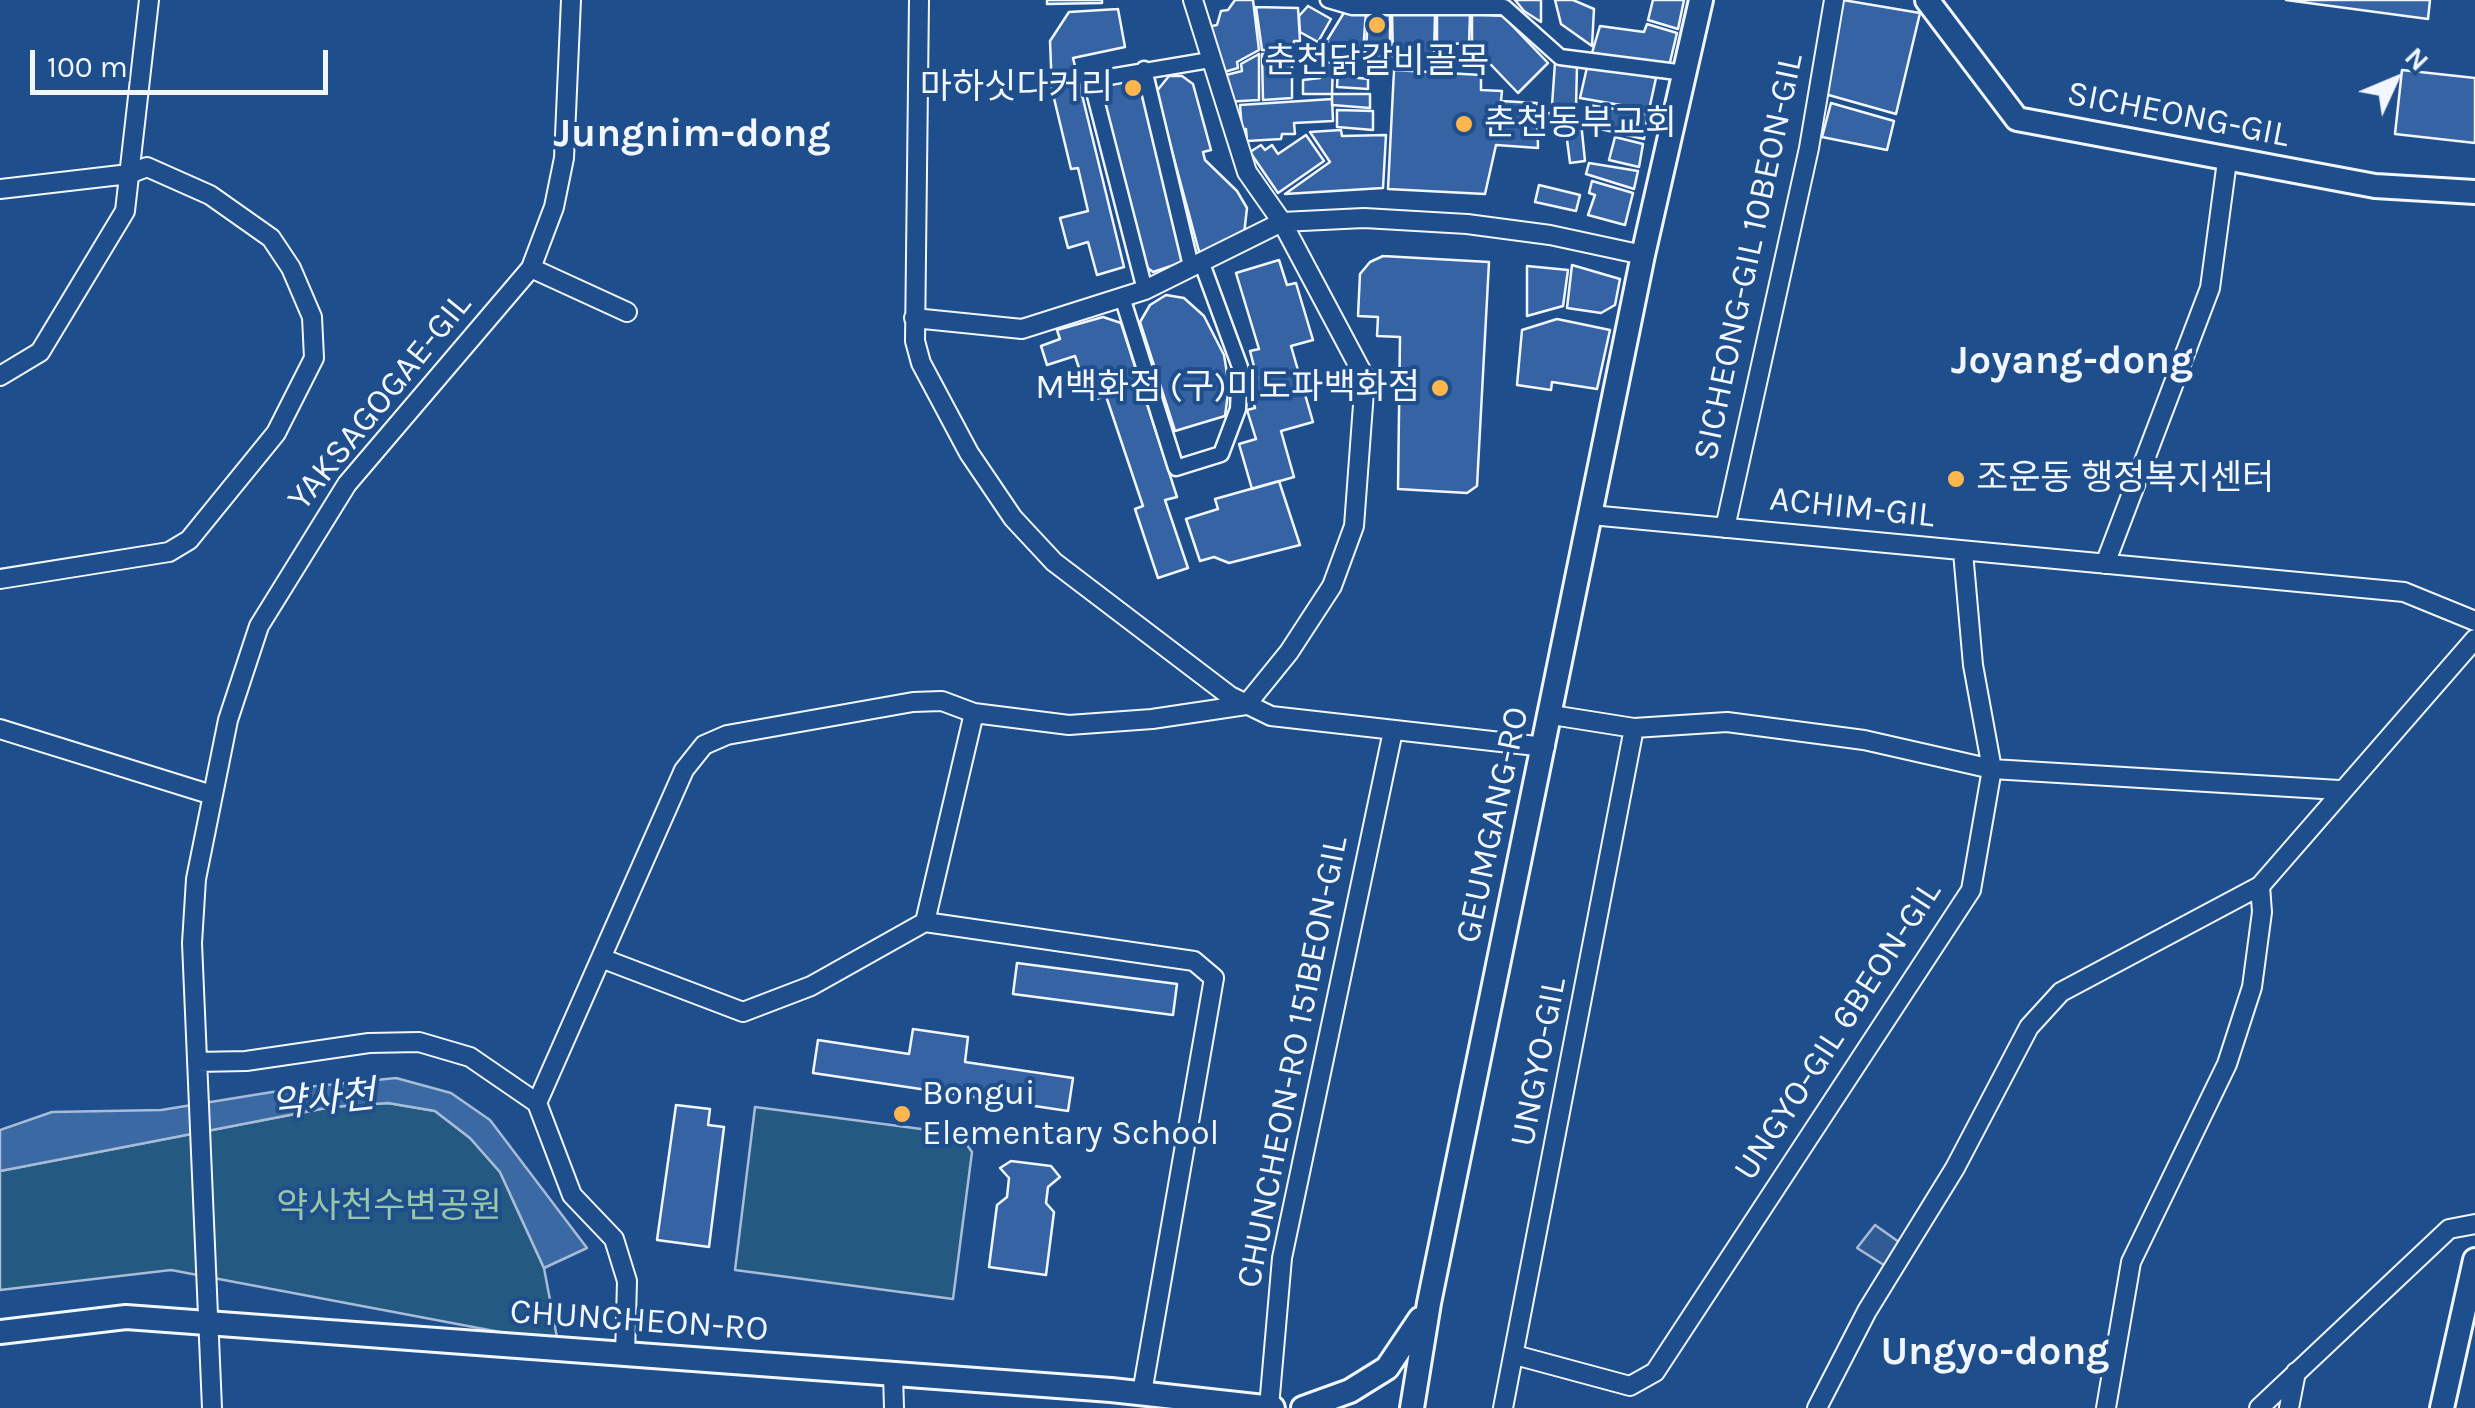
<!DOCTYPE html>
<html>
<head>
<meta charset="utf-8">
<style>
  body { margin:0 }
  #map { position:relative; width:2475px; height:1408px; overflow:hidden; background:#1f4e8c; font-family:Karla,sans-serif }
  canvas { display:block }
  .north { position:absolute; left:2345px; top:30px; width:100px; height:100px; -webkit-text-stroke:8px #1f4e8c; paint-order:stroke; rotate:46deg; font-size:28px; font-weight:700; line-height:40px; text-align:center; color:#f2f6ff }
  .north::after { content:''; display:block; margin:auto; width:35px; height:45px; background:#f2f6ff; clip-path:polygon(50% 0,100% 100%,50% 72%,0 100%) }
  .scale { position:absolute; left:30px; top:50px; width:298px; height:45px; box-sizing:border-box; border:5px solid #f2f6ff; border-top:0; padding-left:12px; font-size:30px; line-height:35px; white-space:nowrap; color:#f2f6ff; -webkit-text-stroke:8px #1f4e8c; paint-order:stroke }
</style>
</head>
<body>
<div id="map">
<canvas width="2475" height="1408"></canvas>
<div class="north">N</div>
<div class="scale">100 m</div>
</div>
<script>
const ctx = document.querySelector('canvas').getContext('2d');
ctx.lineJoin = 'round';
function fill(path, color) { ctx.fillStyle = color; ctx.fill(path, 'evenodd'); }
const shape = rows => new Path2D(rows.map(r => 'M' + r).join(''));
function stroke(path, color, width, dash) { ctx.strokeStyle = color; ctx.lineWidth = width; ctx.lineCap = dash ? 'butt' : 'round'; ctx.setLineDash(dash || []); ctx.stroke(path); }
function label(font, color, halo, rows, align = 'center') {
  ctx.font = font + ' Karla,"Noto Sans KR",sans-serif'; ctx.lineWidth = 8; ctx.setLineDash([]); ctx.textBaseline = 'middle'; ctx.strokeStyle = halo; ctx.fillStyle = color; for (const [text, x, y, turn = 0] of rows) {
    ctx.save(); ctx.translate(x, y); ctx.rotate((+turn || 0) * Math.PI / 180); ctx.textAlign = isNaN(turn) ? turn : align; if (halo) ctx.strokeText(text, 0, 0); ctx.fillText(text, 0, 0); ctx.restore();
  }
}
const green = shape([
  [388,1103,435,1111,470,1138,500,1172,544,1268,558,1343,171,1270,0,1290,0,1171,331,1107,388,1103],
  [755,1107,959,1134,972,1152,953,1299,735,1270,755,1107]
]);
const parking = shape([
  [1875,1225,1899,1242,1887,1267,1857,1248,1875,1225]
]);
const water = shape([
  [396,1078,451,1093,490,1120,587,1248,544,1268,500,1172,470,1138,435,1111,388,1103,331,1107,0,1171,0,1130,52,1112,161,1110,297,1088,396,1078]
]);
const building = shape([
  [1047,0,1102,0,1102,3,1047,4,1047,0],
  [1235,0,1253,0,1259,50,1237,62,1238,68,1217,74,1207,27,1217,25,1221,11,1228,10,1235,0],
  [1515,0,1541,0,1541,22,1524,11,1515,0],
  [1555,0,1573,0,1594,9,1592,46,1561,24,1555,0],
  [1653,0,1684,0,1678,29,1648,20,1653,0],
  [1843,0,1920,13,1896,114,1825,94,1843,0],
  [2286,0,2430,0,2428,19,2286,0],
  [1308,6,1331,19,1318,42,1300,32,1299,16,1308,6],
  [1256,7,1298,8,1300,41,1294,41,1292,50,1262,50,1256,7],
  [1118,9,1125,47,1073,58,1124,267,1097,275,1088,242,1068,248,1060,218,1088,211,1078,168,1071,169,1052,90,1050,41,1069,12,1118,9],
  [1345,11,1366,12,1363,52,1326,42,1345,11],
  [1390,11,1390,57,1365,57,1369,12,1390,11],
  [1392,11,1435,13,1434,59,1393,57,1392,11],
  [1437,13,1470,14,1469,44,1437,43,1437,13],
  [1472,14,1503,16,1548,63,1518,93,1472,45,1472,14],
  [1647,24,1677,33,1669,66,1592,53,1600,26,1644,32,1647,24],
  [1259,54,1259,100,1224,102,1218,77,1242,71,1241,64,1259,54],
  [1262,54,1292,54,1292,98,1263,100,1262,54],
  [1322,62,1333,63,1332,94,1303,94,1303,80,1320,78,1322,62],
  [1555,63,1577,66,1576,107,1552,105,1555,63],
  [1588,63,1656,78,1649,110,1580,98,1588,63],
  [1338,66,1350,67,1350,77,1368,79,1368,89,1337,87,1338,66],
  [1394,70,1481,75,1481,90,1502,91,1501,101,1537,103,1538,148,1496,145,1485,194,1388,189,1394,70],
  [2402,70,2475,78,2475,143,2395,134,2402,70],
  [1138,76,1186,254,1180,263,1153,272,1145,266,1097,85,1138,76],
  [1169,76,1182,76,1193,84,1211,150,1203,152,1205,160,1237,191,1247,208,1244,234,1200,255,1156,92,1169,76],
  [1332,94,1370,94,1370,108,1332,105,1332,94],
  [1332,99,1333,121,1294,123,1295,134,1282,134,1281,139,1247,141,1246,129,1242,130,1240,105,1332,99],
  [1831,103,1894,121,1887,150,1822,137,1831,103],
  [1588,105,1648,114,1644,139,1587,126,1588,105],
  [1337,110,1373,111,1373,130,1337,127,1337,110],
  [1568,110,1569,120,1546,124,1544,114,1568,110],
  [1581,122,1585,161,1570,163,1565,124,1581,122],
  [1341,130,1342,136,1386,135,1383,188,1285,194,1330,162,1310,132,1341,130],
  [1306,135,1324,161,1278,193,1250,152,1261,145,1265,150,1272,145,1278,154,1306,135],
  [1615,137,1643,144,1639,167,1609,160,1615,137],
  [1589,163,1638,171,1634,189,1586,174,1589,163],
  [1592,181,1633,193,1625,225,1588,215,1595,195,1589,193,1592,181],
  [1539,185,1580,195,1576,211,1535,202,1539,185],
  [1383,256,1489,262,1477,486,1467,493,1398,489,1400,337,1377,336,1378,317,1358,316,1360,274,1370,262,1383,256],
  [1279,260,1287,285,1296,283,1313,340,1291,346,1313,422,1281,431,1294,477,1252,489,1239,444,1256,439,1247,410,1255,408,1248,381,1257,378,1250,351,1259,349,1236,273,1279,260],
  [1572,265,1620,279,1615,305,1601,313,1567,308,1572,265],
  [1527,266,1568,270,1563,306,1527,316,1527,266],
  [1166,295,1184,298,1204,316,1224,355,1229,386,1225,416,1175,431,1140,322,1150,305,1166,295],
  [1103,317,1121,323,1177,497,1165,500,1188,568,1158,578,1135,509,1143,506,1106,396,1090,401,1075,356,1047,365,1041,346,1060,339,1057,330,1103,317],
  [1557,319,1610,330,1597,389,1552,382,1551,390,1517,385,1522,330,1557,319],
  [1279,481,1300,545,1229,563,1214,557,1200,561,1186,519,1218,509,1215,499,1279,481],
  [1017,963,1177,984,1173,1015,1013,994,1017,963],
  [913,1029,968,1037,965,1062,1073,1078,1068,1111,813,1073,818,1040,909,1054,913,1029],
  [676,1105,710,1109,708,1125,724,1127,709,1247,657,1240,676,1105],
  [1011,1161,1051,1166,1060,1177,1048,1187,1046,1203,1054,1212,1046,1275,989,1267,997,1205,1007,1197,1009,1178,1000,1168,1011,1161]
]);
const pedestrian = shape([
  [1328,0,1352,7,1504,7,1560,57,1685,73],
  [1144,69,1191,266],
  [1145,290,1091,80,1210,60],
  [1122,297,1176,468,1221,454,1238,409,1240,367,1201,261]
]);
const minor = shape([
  [919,0,915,341,921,363,969,453,1013,518,1054,562,1230,696,1271,716,1545,747],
  [0,189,129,174,147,167,210,195,271,238,291,268,312,317,314,358,276,433,189,540,169,552,0,579],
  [531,268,627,312],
  [914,318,1022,329,1145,290,1282,222,1364,218,1467,224,1550,235,1643,255],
  [0,376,40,352,125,211,149,0],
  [1591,515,2404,592,2475,621],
  [1725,528,1809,148,1834,0],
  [2105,564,2210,288,2227,161],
  [1552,715,1634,728,1727,722,1864,740,1992,769,2339,790],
  [0,729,209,794],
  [925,922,1194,961,1214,978,1142,1393],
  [601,958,743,1012,811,986,925,922,974,713],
  [197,1062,246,1061,369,1043,419,1042,470,1057,537,1103],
  [625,1355,627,1281,614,1239,572,1195,537,1103,684,770,704,745,727,735,913,702,942,701,974,713,1069,725,1152,719,1246,705,1289,652,1332,586,1354,526,1365,378,1282,222,1247,172,1193,0],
  [1515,1355,1630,1386,1655,1372,1971,890,1992,769,1973,665,1963,552],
  [893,1374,894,1408],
  [1269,1407,1282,1258,1393,731],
  [212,1408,192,943,196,879,228,720,259,626,347,484,531,268,554,207,564,158,571,0],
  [1503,1408,1634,728],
  [1817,1408,1867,1311,1955,1168,2029,1027,2061,992,2260,886,2475,639],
  [2106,1408,2131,1262,2227,1064,2252,987,2262,912,2260,886],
  [2259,1408,2449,1229,2475,1224],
  [2289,1408,2296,1372]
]);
const tertiary = shape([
  [1927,0,2017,119,2375,186,2475,192],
  [0,1332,126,1317,1111,1390,1273,1408],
  [1303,1408,1350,1391,1387,1368,1420,1319],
  [1412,1408,1429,1303,1643,255,1701,0],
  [2442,1408,2475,1260]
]);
const markers = [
  [1377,25,10,"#ffb74d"],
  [1133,88,10,"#ffb74d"],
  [1464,124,10,"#ffb74d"],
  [1440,388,10,"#ffb74d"],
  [1956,479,10,"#ffb74d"],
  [902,1114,10,"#ffb74d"]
];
const poiNames = [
  ["춘천닭갈비골목",1377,62,"center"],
  ["마하싯다커리",1113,88,"right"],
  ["춘천동부교회",1484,124],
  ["M백화점 (구)미도파백화점",1420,388,"right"],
  ["조운동 행정복지센터",1976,479],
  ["Bongui",922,1094],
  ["Elementary School",922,1134]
];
const streetNames = [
  ["SICHEONG-GIL",2178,115,11],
  ["SICHEONG-GIL 10BEON-GIL",1749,257,-78],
  ["YAKSAGOGAE-GIL",380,402,-51],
  ["ACHIM-GIL",1852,508,6],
  ["GEUMGANG-RO",1493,825,-78],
  ["UNGYO-GIL 6BEON-GIL",1838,1031,-57],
  ["CHUNCHEON-RO 151BEON-GIL",1293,1062,-79],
  ["UNGYO-GIL",1539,1062,-79],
  ["CHUNCHEON-RO",639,1321,4]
];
const parkNames = [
  ["약사천수변공원",389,1207]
];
const waterNames = [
  ["약사천",323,1101,-6]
];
const quarterNames = [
  ["Jungnim-dong",692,135],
  ["Joyang-dong",2072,362],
  ["Ungyo-dong",1995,1353]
];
fill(green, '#245a82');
stroke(green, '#a8bbd7', 2.5);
fill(parking, '#305b95');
stroke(parking, '#a8bbd7', 2.5);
fill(water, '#3b69a3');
stroke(water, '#a8bbd7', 2.5);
fill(building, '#3563a3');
stroke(building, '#f2f6ff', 2.5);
stroke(pedestrian, '#f2f6ff', 19);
stroke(minor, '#f2f6ff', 22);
stroke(tertiary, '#f2f6ff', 28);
stroke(pedestrian, '#1f4e8c', 14);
stroke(minor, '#1f4e8c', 18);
stroke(tertiary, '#1f4e8c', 22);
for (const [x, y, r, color] of markers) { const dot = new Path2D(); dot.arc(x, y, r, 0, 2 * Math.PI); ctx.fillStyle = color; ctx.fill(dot); stroke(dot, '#1f4e8c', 4); }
label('35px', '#f2f6ff', '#1f4e8c', poiNames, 'left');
label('35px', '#f2f6ff', '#1f4e8c', streetNames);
label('35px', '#97c8a6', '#1f4e8c', parkNames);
label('italic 38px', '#f2f6ff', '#1f4e8c', waterNames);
label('bold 40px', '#f2f6ff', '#1f4e8c', quarterNames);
</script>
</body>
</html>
